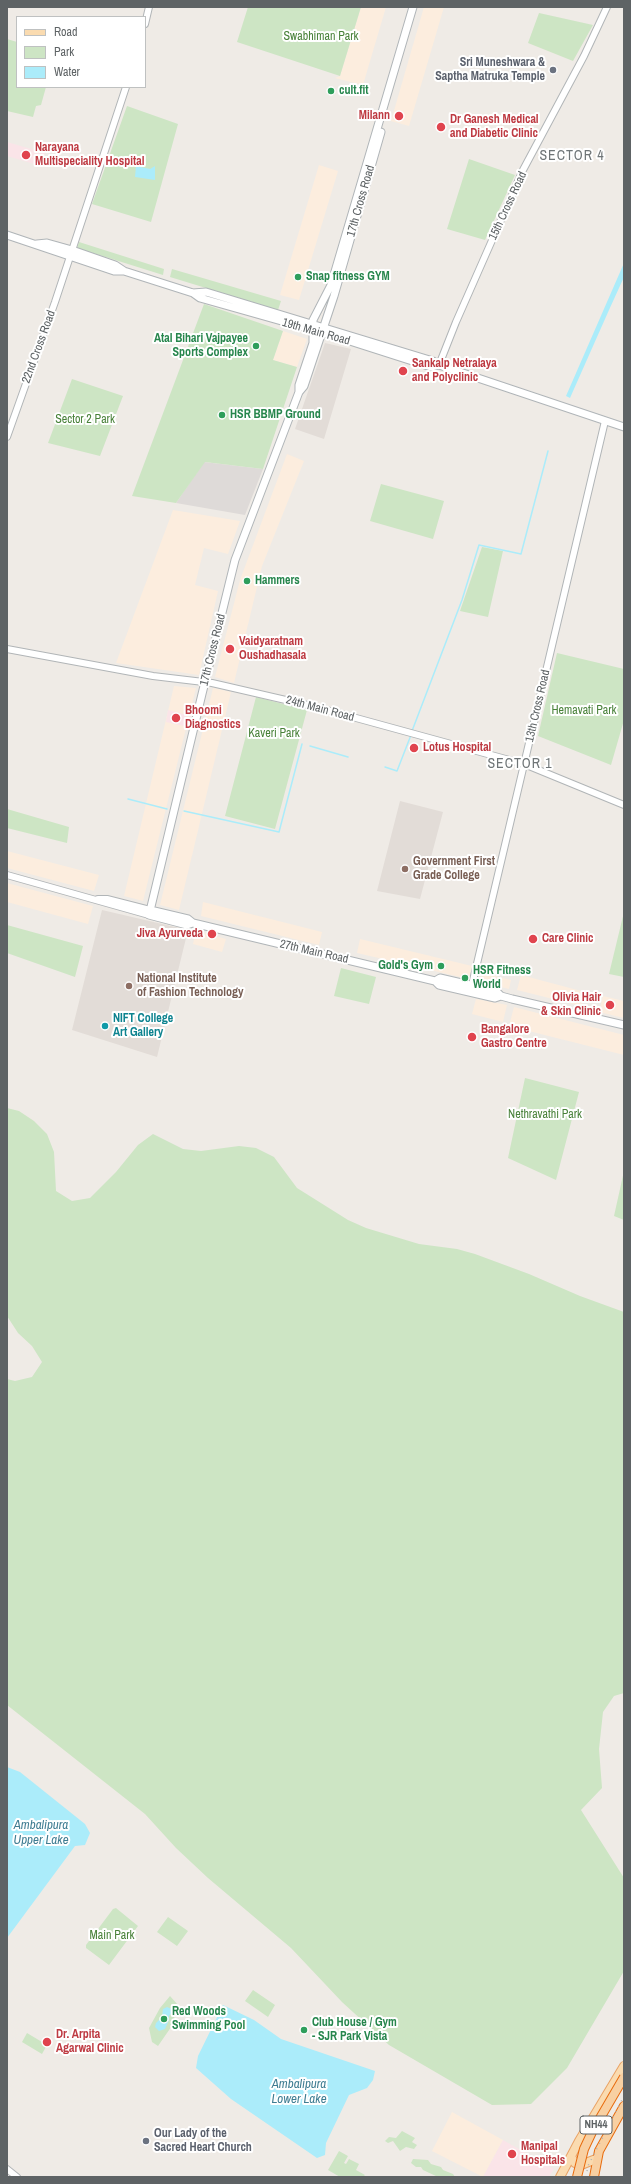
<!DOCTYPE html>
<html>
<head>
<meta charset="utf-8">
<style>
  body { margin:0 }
  #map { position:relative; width:631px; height:2184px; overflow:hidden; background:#efebe6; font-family:"Archivo Narrow",sans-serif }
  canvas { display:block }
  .frame { position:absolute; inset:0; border:8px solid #5e6365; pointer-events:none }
  .legend { position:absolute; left:16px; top:16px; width:130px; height:72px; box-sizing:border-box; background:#fff; border:1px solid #bfc1c1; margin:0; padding:5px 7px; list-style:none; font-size:12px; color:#5e6365 }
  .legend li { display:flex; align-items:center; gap:8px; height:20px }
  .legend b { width:20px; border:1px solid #bfc1c1 }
</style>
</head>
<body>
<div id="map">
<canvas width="631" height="2184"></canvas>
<div class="frame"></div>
<ul class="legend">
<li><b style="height:5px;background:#fadbb0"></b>Road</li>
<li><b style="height:11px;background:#cde5c4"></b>Park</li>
<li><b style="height:11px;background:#abecfa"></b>Water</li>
</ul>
</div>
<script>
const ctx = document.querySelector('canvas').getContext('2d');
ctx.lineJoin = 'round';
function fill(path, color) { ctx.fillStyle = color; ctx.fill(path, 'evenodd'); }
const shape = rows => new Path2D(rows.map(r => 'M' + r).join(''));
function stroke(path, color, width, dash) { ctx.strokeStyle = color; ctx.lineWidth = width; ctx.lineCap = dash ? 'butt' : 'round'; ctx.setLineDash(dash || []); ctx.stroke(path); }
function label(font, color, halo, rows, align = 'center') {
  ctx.font = font + ' "Archivo Narrow",sans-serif'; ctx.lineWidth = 4; ctx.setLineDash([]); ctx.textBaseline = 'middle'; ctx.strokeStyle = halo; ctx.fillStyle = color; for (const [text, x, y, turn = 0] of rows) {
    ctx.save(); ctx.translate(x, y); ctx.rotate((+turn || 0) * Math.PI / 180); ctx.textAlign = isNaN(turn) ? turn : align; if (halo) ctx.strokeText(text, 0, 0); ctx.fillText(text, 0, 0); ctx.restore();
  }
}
const commercial = shape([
  [361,7,386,7,363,85,335,78,340,76],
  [424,7,444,7,409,126,391,121],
  [319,165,338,171,299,300,280,295],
  [283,331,307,339,297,367,273,360],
  [287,454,304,461,262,566,234,683,215,677,240,580],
  [173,510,240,521,228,554,204,548,195,585,218,591,199,675,116,663],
  [174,686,196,688,143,901,124,896],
  [213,688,231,692,179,910,160,905],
  [7,851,99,875,94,891,7,868],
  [7,883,93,906,88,924,7,902],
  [203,902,322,932,319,945,201,916],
  [196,931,226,939,222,952,193,944],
  [360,939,472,966,469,979,357,953],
  [482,973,511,980,509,989,481,982],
  [521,975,585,992,581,1006,517,990],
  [603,996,624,1001,624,1018,599,1012],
  [476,999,507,1005,503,1022,472,1014],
  [514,1007,624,1035,624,1055,509,1026],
  [452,2112,503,2140,483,2177,432,2151]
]);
const industrial = shape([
  [204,462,263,469,245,515,176,503]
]);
const education = shape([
  [325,343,351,349,324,439,295,429],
  [400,801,443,812,420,899,377,891],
  [102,910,188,930,157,1057,72,1030]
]);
const medical = shape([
  [7,142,45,153,41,166,7,156],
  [168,710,187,715,184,726,166,722],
  [503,2140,554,2169,549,2177,483,2177]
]);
const green = shape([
  [248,7,361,7,340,76,237,42],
  [539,13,593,25,573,61,528,43],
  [7,39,17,42,17,87,46,87,41,105,36,106,33,117,7,111],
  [127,106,178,124,151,222,92,204],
  [469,159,515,175,485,240,447,229],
  [79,242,164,269,163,275,77,248],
  [172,269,281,301,278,310,170,277],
  [204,304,283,331,273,360,297,367,263,469,205,462,176,503,132,496],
  [72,379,123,396,100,456,48,443],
  [381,484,444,501,433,539,370,521],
  [482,547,503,551,488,617,460,611],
  [557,653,624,669,624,720,611,765,538,736],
  [256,697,307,710,275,829,225,816],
  [7,809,69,827,67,843,7,828],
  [624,912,624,977,609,974],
  [7,925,83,946,75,977,7,953],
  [341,968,376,977,369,1004,334,996],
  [525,1078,579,1092,556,1180,508,1158],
  [7,1108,19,1111,34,1121,47,1134,54,1152,56,1191,72,1201,90,1198,116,1172,138,1145,153,1134,183,1149,201,1151,239,1146,256,1148,274,1157,297,1188,348,1220,366,1228,419,1244,457,1249,475,1254,529,1274,580,1296,624,1312,624,1693,614,1696,603,1712,599,1749,602,1788,581,1810,624,1878,624,1971,567,2068,531,2104,492,2105,389,2045,342,2002,291,1948,208,1878,176,1848,145,1814,7,1705,7,1379,15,1381,32,1377,42,1362,32,1346,18,1333,7,1316],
  [624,1171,624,1220,614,1216],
  [116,1908,138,1926,109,1965,86,1948,86,1945,113,1909],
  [168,1917,188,1931,177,1946,157,1932],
  [253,1990,275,2005,268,2017,245,2001],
  [170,1996,178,2005,172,2014,176,2020,158,2046,152,2042,149,2028,160,2008],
  [27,2033,47,2045,42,2054,22,2042],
  [402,2131,415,2138,412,2142,417,2145,414,2149,406,2147,400,2151,393,2141,388,2143,385,2141,389,2137,396,2138],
  [339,2151,348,2156,344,2163,346,2164,349,2159,359,2164,356,2170,365,2175,363,2177,340,2177,328,2170],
  [413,2159,428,2160,431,2164,441,2167,443,2170,453,2174,455,2177,438,2177,423,2170,421,2167,416,2167,411,2163]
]);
const water = shape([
  [136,166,150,169,155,166,155,180,135,177],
  [624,263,624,277,609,310,570,398,566,396],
  [7,1767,20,1772,85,1824,90,1833,85,1845,75,1846,7,1938],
  [223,2005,254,2020,281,2039,375,2071,373,2080,367,2088,349,2095,326,2143,325,2155,317,2158,231,2099,196,2068,198,2056],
  [167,2007,174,2010,169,2016,169,2020,165,2029,159,2031,155,2027,156,2023,162,2017,163,2009]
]);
const stream = shape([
  [412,731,462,600,479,545,521,554,548,451],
  [310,746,348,757],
  [385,767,397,771,411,735],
  [128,799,167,809],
  [184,811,279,832,302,744]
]);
const tertiary = shape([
  [145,24,149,7],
  [439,365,456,322,523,170,584,56,607,7],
  [7,437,55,302,126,87],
  [7,649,153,676,212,683,316,707,524,764,624,805],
  [7,875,149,915],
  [98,899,107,899,150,910],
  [471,989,605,421],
  [7,2169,17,2177]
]);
const secondary = shape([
  [7,235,114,271,124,271],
  [37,244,47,243,72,250,115,265,124,271,193,293,206,292,433,361,439,365,624,427],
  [193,293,200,298,331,335,431,367,439,365],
  [299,392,304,386,334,296,381,132],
  [150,910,188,919,193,923,435,981,439,985,495,998,501,996],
  [193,923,187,925,149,915,202,694,235,560,299,392,299,385,313,343,313,320,331,285,413,7],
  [435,981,440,978,496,991,501,996,512,999,624,1025]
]);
const primary = shape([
  [571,2157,575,2163,581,2165,596,2159],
  [560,2177,579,2141,624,2066]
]);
const trunk = shape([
  [594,2177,599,2151,624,2106]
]);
const rail = shape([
  [586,2177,588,2166,624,2096]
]);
const trunkBridge = shape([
  [577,2177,584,2149,592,2132,624,2077]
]);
const markers = [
  [553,70,4,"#6b7280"],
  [331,91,4,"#2e9e5b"],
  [399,116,5,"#e0444e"],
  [441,127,5,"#e0444e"],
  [26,155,5,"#e0444e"],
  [298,277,4,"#2e9e5b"],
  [256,346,4,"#2e9e5b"],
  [403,371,5,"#e0444e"],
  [222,415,4,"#2e9e5b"],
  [247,581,4,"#2e9e5b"],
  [230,649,5,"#e0444e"],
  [176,718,5,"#e0444e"],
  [414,748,5,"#e0444e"],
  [405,869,4,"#8d6e63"],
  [212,934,5,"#e0444e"],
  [533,939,5,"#e0444e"],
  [441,966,4,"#2e9e5b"],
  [465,978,4,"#2e9e5b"],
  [129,986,4,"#8d6e63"],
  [610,1005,5,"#e0444e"],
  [105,1026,4,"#0f9aa8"],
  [472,1037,5,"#e0444e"],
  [164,2019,4,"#2e9e5b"],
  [304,2030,4,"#2e9e5b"],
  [47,2042,5,"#e0444e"],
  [146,2141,4,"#6b7280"],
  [512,2154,5,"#e0444e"]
];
const shields = [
  [596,2125,32]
];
const shieldNames = [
  ["NH44",596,2125]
];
const parkNames = [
  ["Swabhiman Park",321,37],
  ["Sector 2 Park",85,420],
  ["Hemavati Park",584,711],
  ["Kaveri Park",274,734],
  ["Nethravathi Park",545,1115],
  ["Main Park",112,1936]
];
const worshipNames = [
  ["Sri Muneshwara &",545,63],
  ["Saptha Matruka Temple",545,77],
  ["Our Lady of the",154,2134,"left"],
  ["Sacred Heart Church",154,2148,"left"]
];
const leisureNames = [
  ["cult.fit",339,91],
  ["Snap fitness GYM",306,277],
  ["Atal Bihari Vajpayee",248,339,"right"],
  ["Sports Complex",248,353,"right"],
  ["HSR BBMP Ground",230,415],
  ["Hammers",255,581],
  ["Gold's Gym",433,966,"right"],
  ["HSR Fitness",473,971],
  ["World",473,985],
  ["Red Woods",172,2012],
  ["Swimming Pool",172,2026],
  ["Club House / Gym",312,2023],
  ["- SJR Park Vista",312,2037]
];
const healthNames = [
  ["Milann",390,116,"right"],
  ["Dr Ganesh Medical",450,120],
  ["and Diabetic Clinic",450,134],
  ["Narayana",35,148],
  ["Multispeciality Hospital",35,162],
  ["Sankalp Netralaya",412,364],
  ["and Polyclinic",412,378],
  ["Vaidyaratnam",239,642],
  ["Oushadhasala",239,656],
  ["Bhoomi",185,711],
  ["Diagnostics",185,725],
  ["Lotus Hospital",423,748],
  ["Jiva Ayurveda",203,934,"right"],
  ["Care Clinic",542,939],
  ["Olivia Hair",601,998,"right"],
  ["& Skin Clinic",601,1012,"right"],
  ["Bangalore",481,1030],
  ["Gastro Centre",481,1044],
  ["Dr. Arpita",56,2035],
  ["Agarwal Clinic",56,2049],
  ["Manipal",521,2147],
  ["Hospitals",521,2161]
];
const streetNames = [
  ["17th Cross Road",361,201,-74],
  ["15th Cross Road",508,206,-65],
  ["19th Main Road",316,332,16],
  ["22nd Cross Road",39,347,-70],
  ["17th Cross Road",213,650,-76],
  ["13th Cross Road",538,706,-77],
  ["24th Main Road",320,709,15],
  ["27th Main Road",314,952,13]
];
const educationNames = [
  ["Government First",413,862],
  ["Grade College",413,876],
  ["National Institute",137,979],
  ["of Fashion Technology",137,993]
];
const cultureNames = [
  ["NIFT College",113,1019],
  ["Art Gallery",113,1033]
];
const waterNames = [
  ["Ambalipura",41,1826],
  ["Upper Lake",41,1841],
  ["Ambalipura",299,2085],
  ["Lower Lake",299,2100]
];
const quarterNames = [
  ["SECTOR 4",572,156],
  ["SECTOR 1",520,764]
];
fill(commercial, '#fcedde');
fill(industrial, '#dedad8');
fill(education, '#e2dcd7');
fill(medical, '#fae4e8');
fill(green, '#cde5c4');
fill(water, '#abecfa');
stroke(stream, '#abecfa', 1.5);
stroke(tertiary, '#b1b5b7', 8);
stroke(secondary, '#b0b5b8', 9);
stroke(primary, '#eaa264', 10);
stroke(trunk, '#e86b0d', 10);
stroke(tertiary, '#fff', 6);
stroke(secondary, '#fff', 7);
stroke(primary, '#fadbb0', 8);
stroke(trunk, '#f8d0a2', 8);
stroke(rail, '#b2b3b3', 1.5, [1, 5]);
stroke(trunkBridge, '#e86b0d', 10, []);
stroke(trunkBridge, '#f8d0a2', 8);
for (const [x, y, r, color] of markers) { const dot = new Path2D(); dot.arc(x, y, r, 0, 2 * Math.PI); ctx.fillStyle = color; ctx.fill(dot); stroke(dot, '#fff', 1.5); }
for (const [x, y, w] of shields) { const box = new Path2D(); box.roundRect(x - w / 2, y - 9, w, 18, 3); ctx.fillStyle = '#fff'; ctx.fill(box); stroke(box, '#5e6365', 1); }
label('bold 11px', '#5e6365', null, shieldNames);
label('12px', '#488139', '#fff', parkNames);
label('bold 12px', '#5b616d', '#fff', worshipNames, 'right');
label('bold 12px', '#27864d', '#fff', leisureNames, 'left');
label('bold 12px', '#be3a42', '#fff', healthNames, 'left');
label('12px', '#5e6365', '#fff', streetNames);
label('bold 12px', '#785e54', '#fff', educationNames, 'left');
label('bold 12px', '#0d838f', '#fff', cultureNames, 'left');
label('italic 13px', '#3f7d92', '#fff', waterNames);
ctx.letterSpacing = '1px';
label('14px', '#6f7577', '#fff', quarterNames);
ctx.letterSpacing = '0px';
</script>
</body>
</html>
